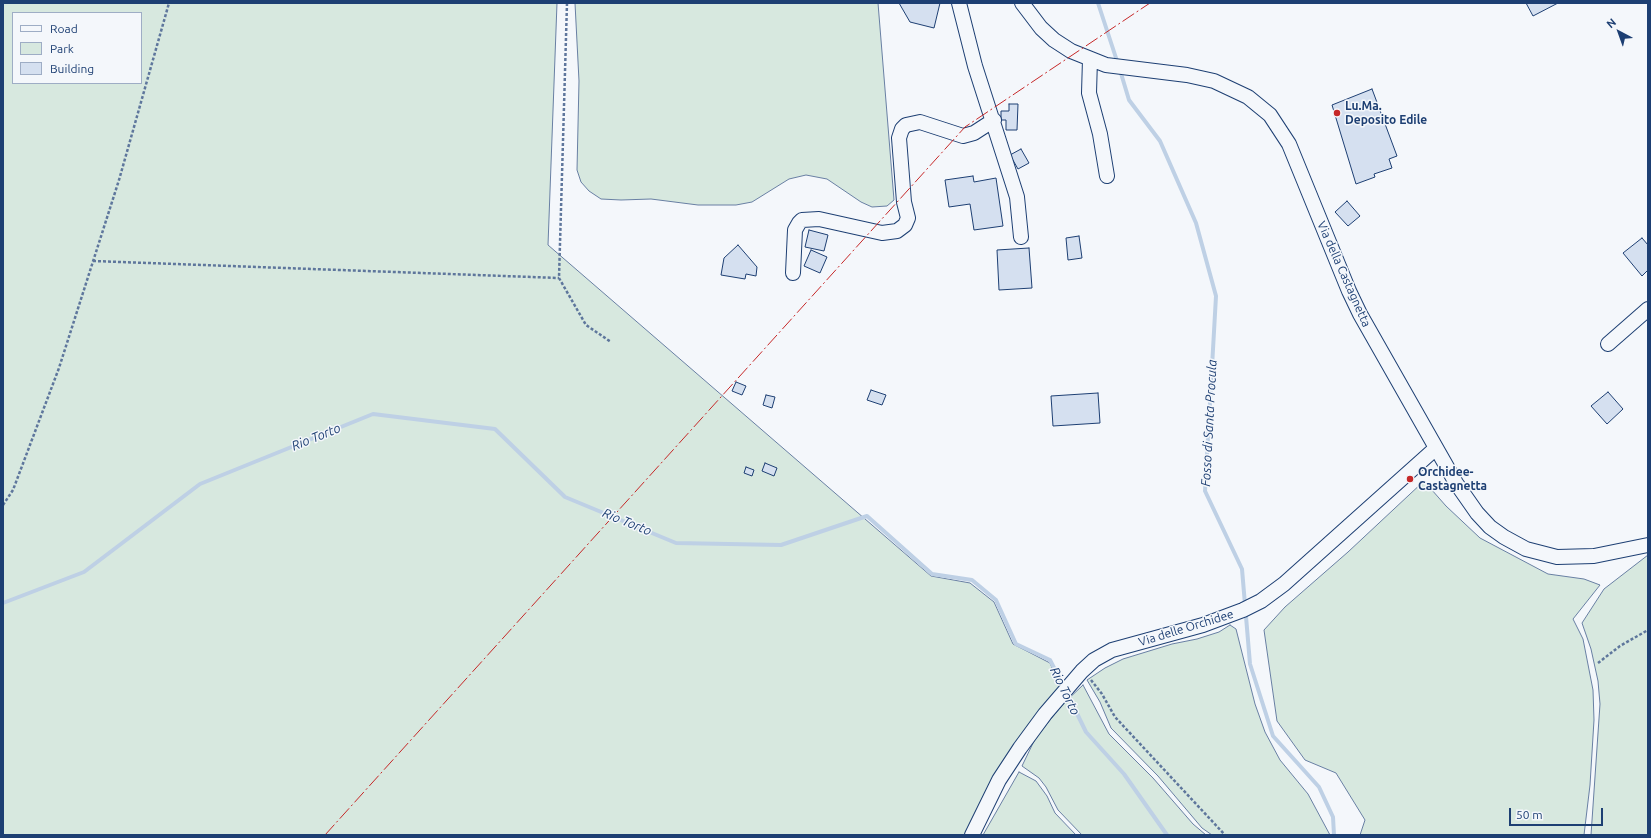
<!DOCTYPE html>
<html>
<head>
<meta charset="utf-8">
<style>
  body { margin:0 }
  #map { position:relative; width:1651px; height:838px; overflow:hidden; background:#f4f7fb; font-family:Ubuntu,sans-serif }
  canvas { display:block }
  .frame { position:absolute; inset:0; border:4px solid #1d3f73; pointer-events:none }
  .legend { position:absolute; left:12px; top:12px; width:130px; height:72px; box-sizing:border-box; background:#f4f7fb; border:1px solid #9eadc5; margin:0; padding:5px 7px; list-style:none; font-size:12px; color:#1d3f73 }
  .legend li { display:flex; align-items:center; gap:8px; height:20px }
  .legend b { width:20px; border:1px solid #9eadc5 }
  .north { position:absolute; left:1599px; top:12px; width:40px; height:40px; -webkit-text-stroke:3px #f4f7fb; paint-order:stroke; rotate:319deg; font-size:11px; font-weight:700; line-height:16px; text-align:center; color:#1d3f73 }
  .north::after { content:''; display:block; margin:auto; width:14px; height:18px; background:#1d3f73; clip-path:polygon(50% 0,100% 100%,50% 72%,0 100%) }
  .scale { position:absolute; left:1509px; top:808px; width:94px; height:18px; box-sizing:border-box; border:2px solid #1d3f73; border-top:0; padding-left:5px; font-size:12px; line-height:14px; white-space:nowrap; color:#1d3f73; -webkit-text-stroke:3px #f4f7fb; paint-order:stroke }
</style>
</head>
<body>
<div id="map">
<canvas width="1651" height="838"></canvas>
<div class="frame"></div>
<ul class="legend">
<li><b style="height:5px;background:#f4f7fb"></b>Road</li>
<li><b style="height:11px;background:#d7e8df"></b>Park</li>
<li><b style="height:11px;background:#d5e0f0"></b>Building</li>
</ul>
<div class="north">N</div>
<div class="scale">50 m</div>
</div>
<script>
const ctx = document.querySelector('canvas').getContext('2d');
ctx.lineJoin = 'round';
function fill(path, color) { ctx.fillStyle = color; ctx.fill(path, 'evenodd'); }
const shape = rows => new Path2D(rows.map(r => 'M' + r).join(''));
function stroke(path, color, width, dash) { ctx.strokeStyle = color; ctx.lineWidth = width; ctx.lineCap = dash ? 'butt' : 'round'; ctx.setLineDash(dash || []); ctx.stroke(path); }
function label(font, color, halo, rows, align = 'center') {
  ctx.font = font + ' Ubuntu,sans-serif'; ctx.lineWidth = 3; ctx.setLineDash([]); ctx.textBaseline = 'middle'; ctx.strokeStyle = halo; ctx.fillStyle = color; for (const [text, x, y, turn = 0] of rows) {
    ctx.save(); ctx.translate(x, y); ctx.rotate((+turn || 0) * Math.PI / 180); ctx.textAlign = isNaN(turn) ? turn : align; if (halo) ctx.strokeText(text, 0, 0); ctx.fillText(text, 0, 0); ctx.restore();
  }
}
const green = shape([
  [3,3,557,3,548,245,931,576,970,583,994,602,1013,644,1050,663,1061,689,966,835,3,835,3,3],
  [13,13,141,13,141,83,13,83,13,13],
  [575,3,878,3,894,200,887,206,872,207,861,202,827,179,806,175,789,179,752,202,736,205,698,205,651,199,621,200,601,199,589,191,581,182,577,170,579,81,575,3],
  [1424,481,1446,506,1480,538,1548,574,1584,579,1600,585,1573,619,1583,639,1593,690,1594,720,1590,785,1584,835,1360,835,1365,820,1336,773,1305,760,1277,721,1264,630,1285,607,1348,552,1424,481],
  [1648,555,1648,835,1591,835,1600,704,1598,681,1591,649,1582,623,1604,589,1648,555],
  [1230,625,1236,629,1255,704,1265,732,1280,760,1308,794,1330,835,1212,835,1202,828,1158,776,1111,728,1100,702,1087,680,1105,668,1123,659,1172,644,1197,639,1219,632,1230,625],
  [1083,685,1109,734,1153,778,1193,824,1206,835,1082,835,1058,810,1046,787,1039,778,1022,766,1035,739,1062,705,1083,685],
  [1019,772,1036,781,1047,796,1055,813,1076,835,983,835,1019,772]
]);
const stream = shape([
  [1098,3,1118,64],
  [1120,70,1129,100,1160,141,1196,223,1216,296,1205,491,1242,569,1250,664,1273,736,1319,787,1333,817,1334,835],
  [3,603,84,572,200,484,373,414,495,429,565,497,676,543,781,545,867,516,932,574,972,580,996,600,1016,644,1050,660,1064,687],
  [1067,693,1086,732,1124,774,1167,835]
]);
const building = shape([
  [899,3,940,3,934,28,910,22,899,3],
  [1526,3,1558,3,1533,16,1526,3],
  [1372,89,1397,156,1389,159,1392,168,1374,174,1375,177,1356,184,1332,105,1372,89],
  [1009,104,1018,104,1017,130,1006,130,1006,120,1001,120,1001,111,1009,111,1009,104],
  [1021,149,1029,163,1018,169,1010,155,1021,149],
  [973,176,974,182,996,178,1003,226,974,230,970,204,949,207,945,180,973,176],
  [1347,201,1360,216,1348,226,1335,212,1347,201],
  [809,230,828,235,824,251,805,247,809,230],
  [1079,236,1082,258,1068,260,1066,238,1079,236],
  [1642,238,1648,245,1648,270,1642,276,1623,253,1642,238],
  [738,245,757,267,756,276,746,274,745,279,721,275,724,258,738,245],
  [1029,248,1032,288,999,290,997,250,1029,248],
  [811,250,827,257,820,273,804,266,811,250],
  [736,382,746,386,742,395,732,391,736,382],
  [871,390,886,395,882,405,867,400,871,390],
  [1608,392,1623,409,1607,424,1591,406,1608,392],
  [1098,393,1100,423,1053,426,1051,396,1098,393],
  [766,395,775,397,772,408,763,405,766,395],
  [765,463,777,468,774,476,762,471,765,463],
  [746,467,754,470,752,476,744,473,746,467]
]);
const path = shape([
  [567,3,559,278,586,325,611,342],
  [93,261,559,278],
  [3,505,13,490,59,368,119,180,169,3],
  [1598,663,1620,646,1648,630],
  [1091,680,1102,694,1115,717,1225,835]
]);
const minor = shape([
  [959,3,975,66,1017,197,1021,237],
  [1022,3,1041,28,1054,40,1071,51,1106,65,1187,75,1214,81,1248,97,1270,115,1289,144,1349,291,1360,314,1456,483,1477,513,1490,527,1504,537,1526,549,1557,557,1594,556,1648,545],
  [1090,59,1089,93,1100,134,1107,176],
  [793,273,795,230,799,223,802,220,819,219,882,233,897,231,905,225,908,218,904,202,899,138,902,129,906,125,920,122,963,136,974,133,994,120],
  [1608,344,1648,309],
  [972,835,999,780,1020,748,1045,714,1082,671,1094,660,1112,650,1203,625,1243,610,1261,601,1284,584,1436,448]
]);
const power = shape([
  [325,835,965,127,1150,3]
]);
const markers = [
  [1337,113,4,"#c62828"],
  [1410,479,4,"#c62828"]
];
const poiNames = [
  ["Lu.Ma.",1345,106],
  ["Deposito Edile",1345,120],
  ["Orchidee-",1418,472],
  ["Castagnetta",1418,486]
];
const streetNames = [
  ["Via della Castagnetta",1344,274,66],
  ["Via delle Orchidee",1186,628,-17]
];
const waterNames = [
  ["Fosso di Santa Procula",1209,423,-87],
  ["Rio Torto",316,437,-22],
  ["Rio Torto",627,522,22],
  ["Rio Torto",1065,691,64]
];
fill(green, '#d7e8df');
stroke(green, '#687fa3', 1);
stroke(stream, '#bed0e5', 4);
fill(building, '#d5e0f0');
stroke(building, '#1d3f73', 1);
stroke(minor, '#1d3f73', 16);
stroke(path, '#5e769c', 2.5, [3, 2]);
stroke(minor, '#f4f7fb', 14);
stroke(power, '#c62828', 1, [14, 3, 2, 3]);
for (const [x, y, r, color] of markers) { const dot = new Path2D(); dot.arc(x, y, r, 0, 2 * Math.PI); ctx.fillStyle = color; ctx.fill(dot); stroke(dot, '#f4f7fb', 1.5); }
label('bold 12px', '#1d3f73', '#f4f7fb', poiNames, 'left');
label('12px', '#1d3f73', '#f4f7fb', streetNames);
label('italic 13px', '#1d3f73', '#f4f7fb', waterNames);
</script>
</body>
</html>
